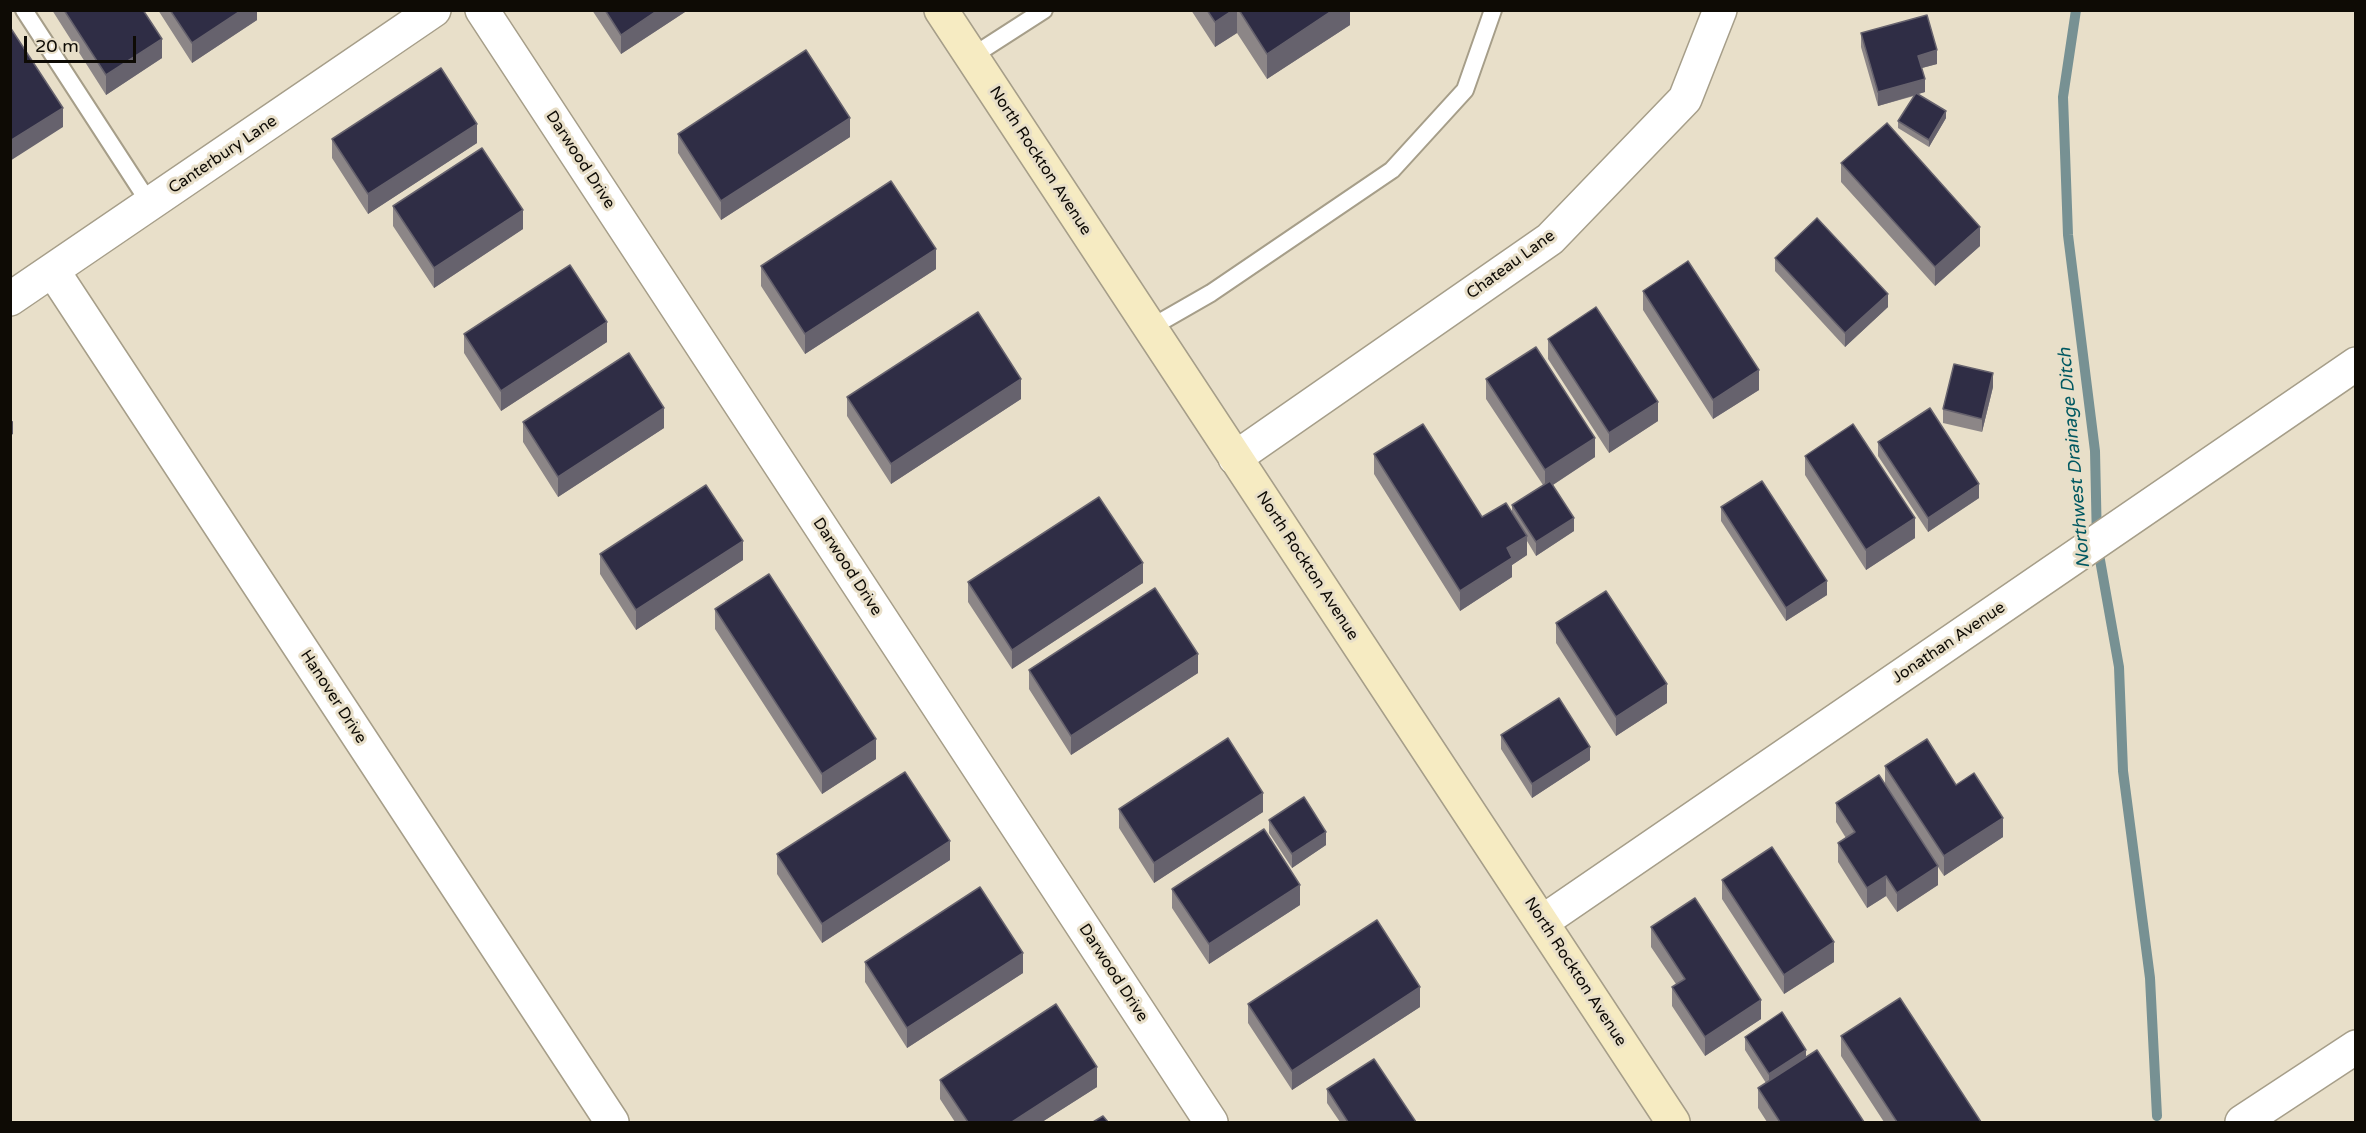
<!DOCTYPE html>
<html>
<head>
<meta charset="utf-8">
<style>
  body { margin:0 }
  #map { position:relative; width:2366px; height:1133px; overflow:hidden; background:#e8dfc9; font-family:"Varela Round",sans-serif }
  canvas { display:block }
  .frame { position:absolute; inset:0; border:12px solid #0e0b05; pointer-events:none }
  .scale { position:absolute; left:24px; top:36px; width:112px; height:27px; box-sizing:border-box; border:3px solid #0e0b05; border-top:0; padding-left:8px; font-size:18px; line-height:21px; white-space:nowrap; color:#0e0b05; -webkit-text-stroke:4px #e8dfc9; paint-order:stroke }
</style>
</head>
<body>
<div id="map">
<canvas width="2366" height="1133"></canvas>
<div class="frame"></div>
<div class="scale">20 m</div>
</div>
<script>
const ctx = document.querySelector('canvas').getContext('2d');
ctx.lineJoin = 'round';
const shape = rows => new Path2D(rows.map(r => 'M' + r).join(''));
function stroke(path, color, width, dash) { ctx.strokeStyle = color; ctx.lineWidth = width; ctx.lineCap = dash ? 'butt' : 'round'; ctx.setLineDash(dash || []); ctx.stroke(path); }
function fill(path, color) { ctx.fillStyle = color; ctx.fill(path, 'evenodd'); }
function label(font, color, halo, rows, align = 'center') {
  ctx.font = font + ' "Varela Round",sans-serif'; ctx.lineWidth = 6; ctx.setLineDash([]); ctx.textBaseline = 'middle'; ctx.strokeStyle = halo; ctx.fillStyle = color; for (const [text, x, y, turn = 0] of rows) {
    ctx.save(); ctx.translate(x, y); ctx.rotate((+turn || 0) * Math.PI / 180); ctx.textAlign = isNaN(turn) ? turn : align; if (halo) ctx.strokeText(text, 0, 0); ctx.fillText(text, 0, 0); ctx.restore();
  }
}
const stream = shape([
  [2076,10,2063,97,2068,235,2095,451,2097,543,2119,667,2123,771,2150,978,2157,1116]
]);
const lane = shape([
  [24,10,150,204],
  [971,57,1044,10],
  [1150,328,1211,293,1392,170,1465,90,1493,10]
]);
const street = shape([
  [482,10,1211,1122],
  [53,271,612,1122],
  [10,299,434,10],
  [1235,458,1550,239,1685,99,1720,10],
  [1542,922,2356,364],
  [2242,1122,2356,1047]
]);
const secondary = shape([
  [941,10,1673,1122]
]);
const wall = shape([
  [52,10,143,10,162,58,106,95],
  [158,10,257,10,257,20,192,63],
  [592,10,688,10,621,54],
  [1191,10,1350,10,1350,25,1267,79,1237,33,1215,47],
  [1861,33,1937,64,1922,68,1925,92,1918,94,1946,118,1929,147,1898,128,1898,121,1914,96,1878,106,1861,47],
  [678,134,850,137,721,220,678,153],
  [332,139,477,143,368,214,332,158],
  [1841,163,1980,246,1935,286,1841,182],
  [393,206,523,229,434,288,393,226],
  [1775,258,1888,307,1845,347,1775,271],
  [761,266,936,269,805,354,761,286],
  [1643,291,1759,390,1713,419,1643,310],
  [464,334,607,342,501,411,464,353],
  [1548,339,1658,421,1609,453,1548,359],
  [1486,379,1595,457,1553,485,1574,531,1536,556,1527,541,1527,555,1512,565,1512,577,1460,611,1374,474,1374,454,1482,517,1512,513,1512,505,1543,485,1486,399],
  [1993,387,1982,432,1943,423,1943,409],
  [847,397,1021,399,891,484,847,416],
  [523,422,664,428,558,497,523,442],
  [1878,442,1979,498,1928,532,1878,456],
  [1805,456,1915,538,1866,570,1805,475],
  [1721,507,1827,595,1786,621,1721,521],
  [600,554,743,560,636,630,600,574],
  [968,582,1143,583,1012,669,968,602],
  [715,609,876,759,822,794,715,629],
  [1556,623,1667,703,1616,736,1556,643],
  [1029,670,1198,673,1071,755,1029,689],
  [1501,735,1590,760,1532,798,1501,749],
  [1885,766,1956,785,2003,837,1944,876,1938,867,1938,885,1897,912,1886,896,1867,908,1838,862,1838,843,1846,838,1836,822,1836,803,1885,785],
  [1119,809,1263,812,1154,883,1119,828],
  [1269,820,1326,845,1292,868,1269,833],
  [777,854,950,860,822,943,777,874],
  [1722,880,1834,962,1784,994,1722,899],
  [1172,889,1300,905,1209,964,1172,908],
  [1651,927,1761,1019,1705,1056,1672,1006,1672,987,1676,984,1651,947],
  [865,962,1023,973,907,1048,865,982],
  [1248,1004,1420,1007,1292,1090,1248,1023],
  [1841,1036,1981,1122,1884,1122,1841,1056],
  [1745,1037,1806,1057,1864,1122,1767,1122,1758,1108,1758,1088,1766,1083,1745,1050],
  [940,1080,1097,1087,1042,1122,955,1122,940,1099],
  [1327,1089,1416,1122,1340,1122,1327,1103]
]);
const shadedWall = shape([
  [242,10,257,10,257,20,192,63,192,43],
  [658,10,688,10,621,54,621,35],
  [1233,10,1237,10,1237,33,1215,47,1215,22],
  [1333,10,1350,10,1350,25,1267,79,1267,54],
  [162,39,162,58,106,95,106,75],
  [1937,50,1937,64,1918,69,1918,56],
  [1925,79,1925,92,1878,106,1878,92],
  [63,108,63,127,10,161,10,141],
  [1946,111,1946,118,1929,147,1929,140],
  [850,118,850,137,721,220,721,201],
  [477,124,477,143,368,214,368,194],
  [523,210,523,229,434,288,434,268],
  [1980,227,1980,246,1935,286,1935,267],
  [936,249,936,269,805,354,805,334],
  [1888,294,1888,307,1845,347,1845,333],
  [607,322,607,342,501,411,501,391],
  [1759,370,1759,390,1713,419,1713,400],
  [1993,373,1993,387,1982,432,1982,419],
  [1021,379,1021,399,891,484,891,464],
  [1658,402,1658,421,1609,453,1609,433],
  [664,408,664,428,558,497,558,477],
  [13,421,13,434,10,436,10,422],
  [1595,438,1595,457,1545,490,1545,470],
  [1979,484,1979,498,1928,532,1928,518],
  [1574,518,1574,531,1536,556,1536,542],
  [1915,518,1915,538,1866,570,1866,550],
  [1527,536,1527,555,1512,565,1512,577,1460,611,1460,591,1507,548],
  [743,541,743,560,636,630,636,610],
  [1143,563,1143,583,1012,669,1012,650],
  [1827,581,1827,595,1786,621,1786,608],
  [1198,654,1198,673,1071,755,1071,736],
  [1667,684,1667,703,1616,736,1616,717],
  [876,739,876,759,822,794,822,774],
  [1590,747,1590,760,1532,798,1532,784],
  [1263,793,1263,812,1154,883,1154,863],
  [2003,818,2003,837,1944,876,1944,856],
  [1326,832,1326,845,1292,868,1292,854],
  [950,841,950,860,822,943,822,924],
  [1938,866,1938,885,1897,912,1897,893],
  [1886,876,1886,896,1867,908,1867,888],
  [1300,885,1300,905,1209,964,1209,944],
  [1834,942,1834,962,1784,994,1784,975],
  [1023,953,1023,973,907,1048,907,1028],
  [1420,987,1420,1007,1292,1090,1292,1071],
  [1761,1000,1761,1019,1705,1056,1705,1037],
  [1806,1050,1806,1063,1769,1088,1769,1074],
  [1097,1067,1097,1087,1042,1122,1012,1122]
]);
const building = shape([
  [64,10,143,10,162,39,106,75,64,10],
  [170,10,242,10,192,43,170,10],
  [605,10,658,10,621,35,605,10],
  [1207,10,1233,10,1215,22,1207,10],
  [1239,10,1333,10,1267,54,1239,10],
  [1927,15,1937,50,1918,56,1925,79,1878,92,1861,33,1927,15],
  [10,27,63,108,10,141,10,27],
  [806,50,850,118,721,201,678,134,806,50],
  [441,68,477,124,368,194,332,139,441,68],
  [1916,93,1946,111,1929,140,1898,121,1916,93],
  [1887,123,1980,227,1935,267,1841,163,1887,123],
  [482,148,523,210,434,268,393,206,482,148],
  [891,181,936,249,805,334,761,266,891,181],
  [1817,218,1888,294,1845,333,1775,258,1817,218],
  [1688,261,1759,370,1713,400,1643,291,1688,261],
  [570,265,607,322,501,391,464,334,570,265],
  [1596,307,1658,402,1609,433,1548,339,1596,307],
  [978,312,1021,379,891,464,847,397,978,312],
  [1536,347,1595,438,1545,470,1486,379,1536,347],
  [629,353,664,408,558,477,523,422,629,353],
  [1954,364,1993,373,1982,419,1943,409,1954,364],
  [1930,408,1979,484,1928,518,1878,442,1930,408],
  [1423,424,1482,517,1506,503,1527,536,1507,548,1512,558,1460,591,1374,454,1423,424],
  [1853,424,1915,518,1866,550,1805,456,1853,424],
  [1550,481,1574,518,1536,542,1512,505,1550,481],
  [1762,481,1827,581,1786,608,1721,507,1762,481],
  [706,485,743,541,636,610,600,554,706,485],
  [1099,497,1143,563,1012,650,968,582,1099,497],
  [769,574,876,739,822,774,715,609,769,574],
  [1155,588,1198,654,1071,736,1029,670,1155,588],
  [1606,591,1667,684,1616,717,1556,623,1606,591],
  [1559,698,1590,747,1532,784,1501,735,1559,698],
  [1228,738,1263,793,1154,863,1119,809,1228,738],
  [1927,739,1956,785,1974,773,2003,818,1944,856,1885,766,1927,739],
  [905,772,950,841,822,924,777,854,905,772],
  [1879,775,1938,866,1897,893,1886,876,1867,888,1838,843,1855,832,1836,803,1879,775],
  [1304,797,1326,832,1292,854,1269,820,1304,797],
  [1264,829,1300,885,1209,944,1172,889,1264,829],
  [1772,847,1834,942,1784,975,1722,880,1772,847],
  [980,887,1023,953,907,1028,865,962,980,887],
  [1695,898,1761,1000,1705,1037,1672,987,1685,979,1651,927,1695,898],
  [1377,920,1420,987,1292,1071,1248,1004,1377,920],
  [1900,998,1981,1122,1897,1122,1841,1036,1900,998],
  [1056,1004,1097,1067,1012,1122,968,1122,940,1080,1056,1004],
  [1782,1012,1806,1050,1769,1074,1745,1037,1782,1012],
  [1817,1050,1864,1122,1780,1122,1758,1088,1817,1050],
  [1374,1059,1416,1122,1348,1122,1327,1089,1374,1059],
  [1103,1116,1108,1122,1093,1122,1103,1116]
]);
const streetNames = [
  ["Canterbury Lane",223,155,-34],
  ["Darwood Drive",580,160,57],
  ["North Rockton Avenue",1040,161,57],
  ["Chateau Lane",1511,265,-36],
  ["North Rockton Avenue",1307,566,57],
  ["Darwood Drive",847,567,57],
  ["Jonathan Avenue",1949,643,-34],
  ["Hanover Drive",333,697,57],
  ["North Rockton Avenue",1575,972,57],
  ["Darwood Drive",1113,973,57]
];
const waterNames = [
  ["Northwest Drainage Ditch",2075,458,-95]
];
stroke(stream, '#779193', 10);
stroke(lane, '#a69e89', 20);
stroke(street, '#a69e89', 36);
stroke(secondary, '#a69e89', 36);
stroke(lane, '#fff', 16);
stroke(street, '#fff', 33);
stroke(secondary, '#f6ebc2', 33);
fill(wall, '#8c8687');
fill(shadedWall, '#66626d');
fill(building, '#2f2d45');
stroke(building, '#66626d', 1.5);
label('16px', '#0e0b05', '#e8dfc9', streetNames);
label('italic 18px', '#015861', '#e8dfc9', waterNames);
</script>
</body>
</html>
